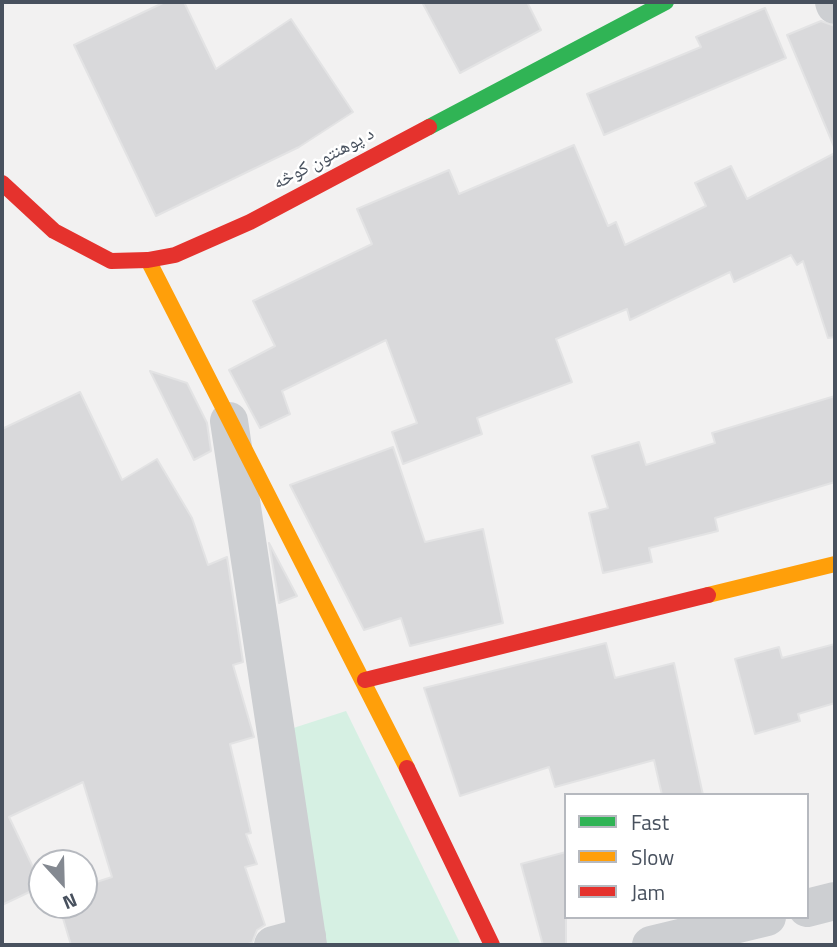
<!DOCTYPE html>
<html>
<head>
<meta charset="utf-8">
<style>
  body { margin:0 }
  #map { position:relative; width:837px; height:947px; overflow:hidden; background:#f2f1f1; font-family:"Titillium Web",sans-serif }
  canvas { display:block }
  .frame { position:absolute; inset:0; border:4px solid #48515e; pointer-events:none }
  .legend { position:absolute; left:564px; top:793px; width:245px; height:126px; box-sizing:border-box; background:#fff; border:2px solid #b6b9bf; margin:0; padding:9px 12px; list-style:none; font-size:21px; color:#48515e }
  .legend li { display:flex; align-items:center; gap:14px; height:35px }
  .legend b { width:35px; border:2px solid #b6b9bf }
  .north { position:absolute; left:28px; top:849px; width:70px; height:70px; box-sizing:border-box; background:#fff; border:2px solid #b6b9bf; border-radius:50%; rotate:158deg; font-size:19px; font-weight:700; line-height:28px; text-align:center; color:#48515e }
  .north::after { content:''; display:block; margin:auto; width:24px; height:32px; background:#848991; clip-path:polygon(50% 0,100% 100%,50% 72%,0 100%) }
</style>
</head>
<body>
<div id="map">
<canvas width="837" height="947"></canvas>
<div class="frame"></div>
<ul class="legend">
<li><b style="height:9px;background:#30b455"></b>Fast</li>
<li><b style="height:9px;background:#ff9f0a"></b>Slow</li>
<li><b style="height:9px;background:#e5322d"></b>Jam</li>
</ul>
<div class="north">N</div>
</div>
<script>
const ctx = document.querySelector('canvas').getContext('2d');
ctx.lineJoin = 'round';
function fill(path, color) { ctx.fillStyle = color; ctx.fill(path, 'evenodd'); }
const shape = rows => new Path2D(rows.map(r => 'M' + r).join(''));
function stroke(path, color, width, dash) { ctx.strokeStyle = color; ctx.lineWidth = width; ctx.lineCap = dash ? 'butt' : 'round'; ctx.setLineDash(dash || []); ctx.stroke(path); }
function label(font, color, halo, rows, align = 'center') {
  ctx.font = font + ' "Titillium Web","Noto Naskh Arabic",sans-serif'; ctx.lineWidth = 5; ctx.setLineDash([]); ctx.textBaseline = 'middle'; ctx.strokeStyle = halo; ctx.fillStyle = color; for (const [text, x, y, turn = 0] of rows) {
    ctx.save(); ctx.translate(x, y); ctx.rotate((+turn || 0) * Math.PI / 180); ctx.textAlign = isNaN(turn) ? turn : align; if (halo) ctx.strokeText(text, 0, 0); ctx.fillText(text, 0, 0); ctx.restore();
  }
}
const green = shape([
  [346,711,461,945,302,945,281,732]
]);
const building = shape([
  [165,2,184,2,216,69,291,19,353,112,299,147,156,216,74,45,165,2],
  [422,2,527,2,541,30,460,73,422,2],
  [765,8,786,58,604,135,587,94,701,47,696,37,765,8],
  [821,21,835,26,835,149,787,35,821,21],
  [574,145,608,226,616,222,625,245,706,206,695,183,731,166,747,199,835,153,835,337,828,338,803,261,797,265,791,255,734,282,730,272,630,320,627,309,556,339,572,382,477,418,482,434,403,464,392,432,417,423,386,340,282,391,290,414,260,428,229,370,275,346,253,301,372,244,357,209,449,170,459,194,574,145],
  [150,371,187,383,207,423,211,451,194,460,150,371],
  [80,392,122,480,157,459,192,518,208,565,227,557,243,662,233,665,254,737,230,744,251,833,246,834,257,864,245,867,265,925,257,930,252,943,244,945,71,945,59,905,84,905,84,886,112,877,83,782,9,817,42,886,2,905,2,429,80,392],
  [835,396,835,482,715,518,718,531,649,548,652,562,603,573,589,513,608,508,592,456,639,442,646,465,715,443,712,433,835,396],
  [393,447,425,542,483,529,503,623,410,646,401,618,364,630,290,485,393,447],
  [269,543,297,596,279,603,269,543],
  [606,643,615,678,674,663,703,795,662,795,654,760,555,787,549,767,460,796,424,688,606,643],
  [835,644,835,703,798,714,800,721,755,734,735,659,779,647,782,658,835,644],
  [566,852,566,945,543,945,521,864,566,852]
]);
const street = shape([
  [834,2,835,5],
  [229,421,308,945],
  [807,908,835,901],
  [273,945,307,936],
  [651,945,767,917]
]);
const fast = shape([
  [429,127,666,2]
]);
const slow = shape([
  [148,260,407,768],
  [708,595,835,564]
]);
const jam = shape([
  [2,183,54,231,111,261,148,260,175,255,250,222,429,127],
  [365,680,708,595],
  [407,768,492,945]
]);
const streetNames = [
  ["د پوهنتون کوڅه",324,159,-28]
];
fill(green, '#d6f0e3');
fill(building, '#d9d9db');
stroke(building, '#e3e3e4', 2);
stroke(street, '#cdcfd2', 38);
stroke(fast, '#30b455', 16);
stroke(slow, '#ff9f0a', 16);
stroke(jam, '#e5322d', 16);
label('19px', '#48515e', '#fff', streetNames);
</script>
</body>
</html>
